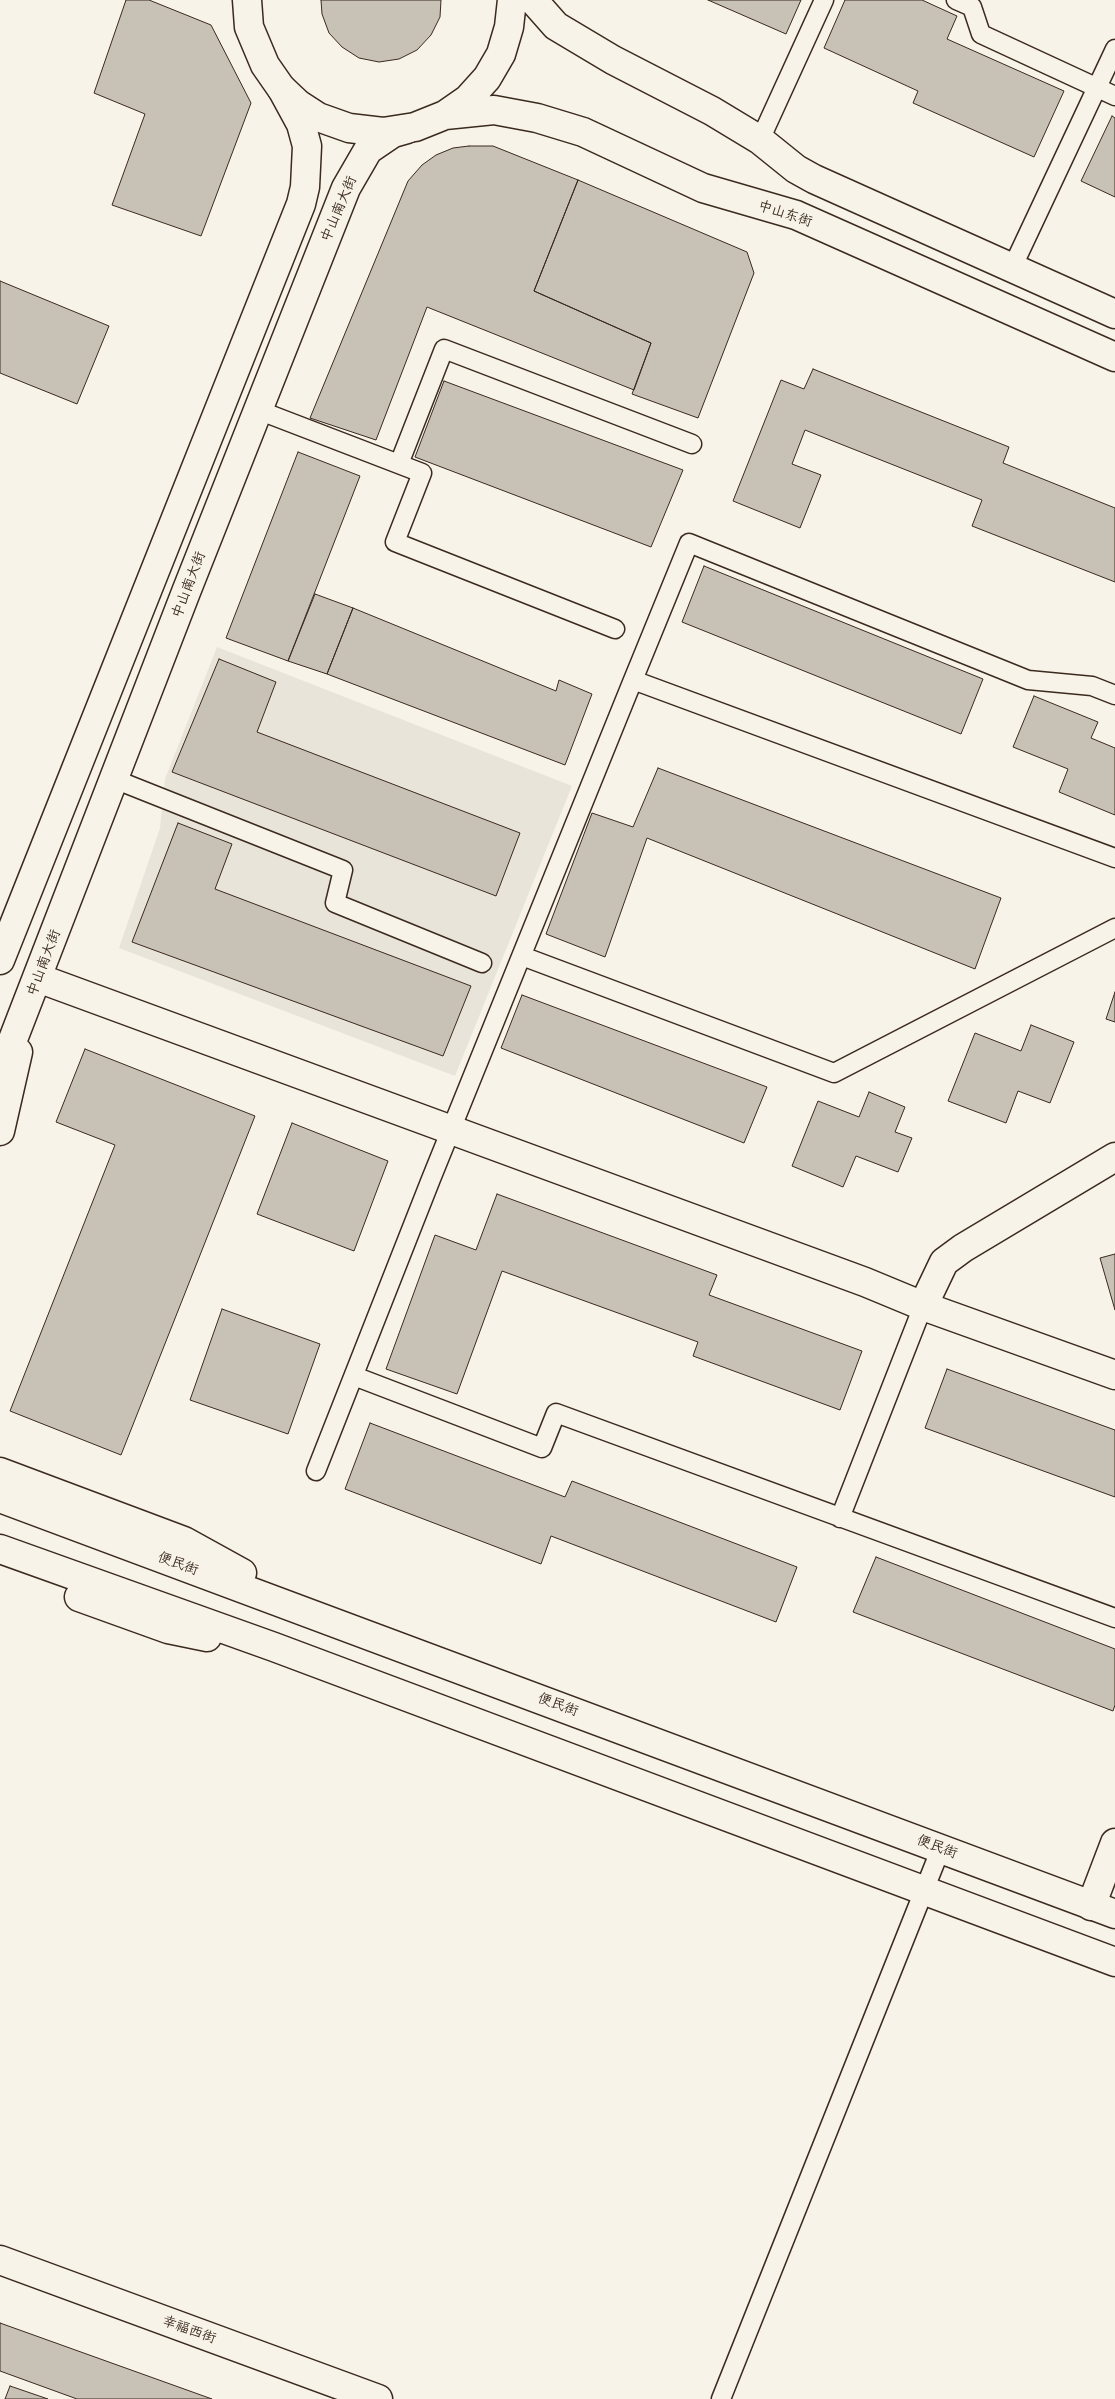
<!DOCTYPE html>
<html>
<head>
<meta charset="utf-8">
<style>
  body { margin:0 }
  canvas { display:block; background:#f7f3e8 }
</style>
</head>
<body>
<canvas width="1115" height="2399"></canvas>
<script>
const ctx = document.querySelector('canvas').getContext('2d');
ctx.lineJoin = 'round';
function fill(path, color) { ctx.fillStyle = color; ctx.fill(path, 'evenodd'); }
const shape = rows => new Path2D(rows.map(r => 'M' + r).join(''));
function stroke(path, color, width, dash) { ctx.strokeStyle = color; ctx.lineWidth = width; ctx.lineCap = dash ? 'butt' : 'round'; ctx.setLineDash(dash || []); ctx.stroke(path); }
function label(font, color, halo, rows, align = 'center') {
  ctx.font = font + ' "Patrick Hand","LXGW WenKai TC",sans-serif'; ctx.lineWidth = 4; ctx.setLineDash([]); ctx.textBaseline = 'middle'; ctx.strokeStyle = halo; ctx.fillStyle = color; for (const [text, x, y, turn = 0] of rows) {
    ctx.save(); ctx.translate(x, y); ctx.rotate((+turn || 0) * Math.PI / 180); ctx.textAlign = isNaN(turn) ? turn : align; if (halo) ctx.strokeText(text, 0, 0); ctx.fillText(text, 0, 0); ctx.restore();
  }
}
const built = shape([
  [217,647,572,786,455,1076,119,948,160,828,165,779]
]);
const building = shape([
  [126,0,149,0,211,25,251,103,201,236,112,205,145,114,94,93,126,0],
  [321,0,441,0,440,17,431,35,417,50,399,59,379,62,359,58,342,47,329,33,322,14,321,0],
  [708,0,801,0,786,34,708,0],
  [845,0,922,0,957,16,947,39,1064,91,1034,157,913,103,918,91,824,48,845,0],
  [1112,116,1115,118,1115,197,1081,181,1112,116],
  [469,146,493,146,578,180,534,291,651,343,634,390,427,307,376,440,310,418,408,181,422,165,436,155,453,148,469,146],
  [578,180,747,252,754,273,698,418,632,394,651,343,534,291,578,180],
  [0,281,109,326,77,404,0,373,0,281],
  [813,369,1009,447,1003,463,1115,508,1115,582,972,526,982,500,805,430,792,464,821,475,800,528,733,501,781,380,804,389,813,369],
  [444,381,683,470,651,547,415,457,444,381],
  [298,452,360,476,288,661,226,638,298,452],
  [704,566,983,679,961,734,682,622,704,566],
  [315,594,353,608,327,674,288,661,315,594],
  [353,608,556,691,559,680,592,694,565,765,327,674,353,608],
  [219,659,276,682,257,732,520,833,496,896,172,772,219,659],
  [1034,696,1098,722,1091,738,1115,748,1115,815,1059,792,1068,769,1013,747,1034,696],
  [658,768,1001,898,975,969,647,838,605,957,546,934,592,813,633,827,658,768],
  [178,823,232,844,215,889,471,986,443,1056,132,942,178,823],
  [1115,992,1115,1022,1106,1019,1115,992],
  [522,995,767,1087,744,1143,501,1048,522,995],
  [1031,1025,1074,1042,1050,1103,1018,1091,1006,1123,948,1101,975,1033,1021,1051,1031,1025],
  [85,1049,255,1116,121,1455,10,1411,115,1145,56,1122,85,1049],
  [869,1092,905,1107,895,1132,912,1138,898,1172,856,1156,843,1187,792,1166,818,1101,859,1117,869,1092],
  [292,1123,388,1161,354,1251,257,1214,292,1123],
  [497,1194,717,1275,709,1295,862,1351,840,1410,693,1356,698,1342,502,1271,457,1394,386,1369,435,1235,476,1250,497,1194],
  [1115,1254,1115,1310,1100,1258,1115,1254],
  [222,1309,320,1344,288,1434,190,1400,222,1309],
  [947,1369,1115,1430,1115,1497,925,1428,947,1369],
  [370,1423,565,1497,572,1481,797,1567,776,1622,551,1536,541,1564,345,1489,370,1423],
  [876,1557,1115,1649,1115,1705,1113,1711,853,1612,876,1557],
  [0,2323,212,2399,77,2399,0,2371,0,2323],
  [10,2386,48,2399,5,2399,10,2386]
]);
const lane = shape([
  [956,0,972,7,981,34,1115,96],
  [760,140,824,0],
  [1013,266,1115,49],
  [258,410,422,473,395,542,615,629],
  [399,464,444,349,692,444],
  [633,680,689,543,1028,680,1092,686,1115,695],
  [114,779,343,870,335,903,482,963],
  [522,956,834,1073,1115,928],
  [354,1376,542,1448,556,1413,1115,1618],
  [316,1471,431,1179,633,680,1115,858],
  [840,1518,923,1306],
  [721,2399,941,1848]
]);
const street = shape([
  [38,978,865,1282,923,1306,1115,1375],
  [923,1306,944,1262,963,1248,1115,1157],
  [1091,1906,1115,1843],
  [0,2260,378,2399]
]);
const secondary = shape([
  [0,960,301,204,305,187,307,146,301,124,282,89],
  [0,1073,186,592,346,188,368,150,393,133,407,129],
  [0,1131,18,1052],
  [0,1472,184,1541,242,1573],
  [0,1498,1115,1914],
  [0,1549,274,1647,1115,1962],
  [79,1597,168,1629,207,1637]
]);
const primary = shape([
  [247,0,249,27,265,65,281,88,298,104,318,117,349,128,383,132,415,127,445,115,468,99,487,78,501,54,509,27,512,0],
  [533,0,556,26,613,60,712,111,760,140,796,169,814,179,1115,314],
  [445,115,494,110,537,118,583,132,703,188,796,215,1115,357]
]);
const streetNames = [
  ["中山南大街",339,209,-67],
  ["中山东街",785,214,18],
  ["中山南大街",189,585,-69],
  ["中山南大街",44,963,-69],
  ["便民街",178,1564,20],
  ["便民街",558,1705,20],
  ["便民街",937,1847,21],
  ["幸福西街",189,2330,20]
];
fill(built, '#e9e4d9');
fill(building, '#c8c1b6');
stroke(building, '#3b2a1e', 1);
stroke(lane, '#3b2a1e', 21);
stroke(street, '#3b2a1e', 31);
stroke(secondary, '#3b2a1e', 31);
stroke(primary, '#3b2a1e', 31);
stroke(lane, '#f7f3e8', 18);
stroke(street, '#f7f3e8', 28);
stroke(secondary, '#f7f3e8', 28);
stroke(primary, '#f7f3e8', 28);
label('14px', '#3b2a1e', '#f7f3e8', streetNames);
</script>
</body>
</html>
